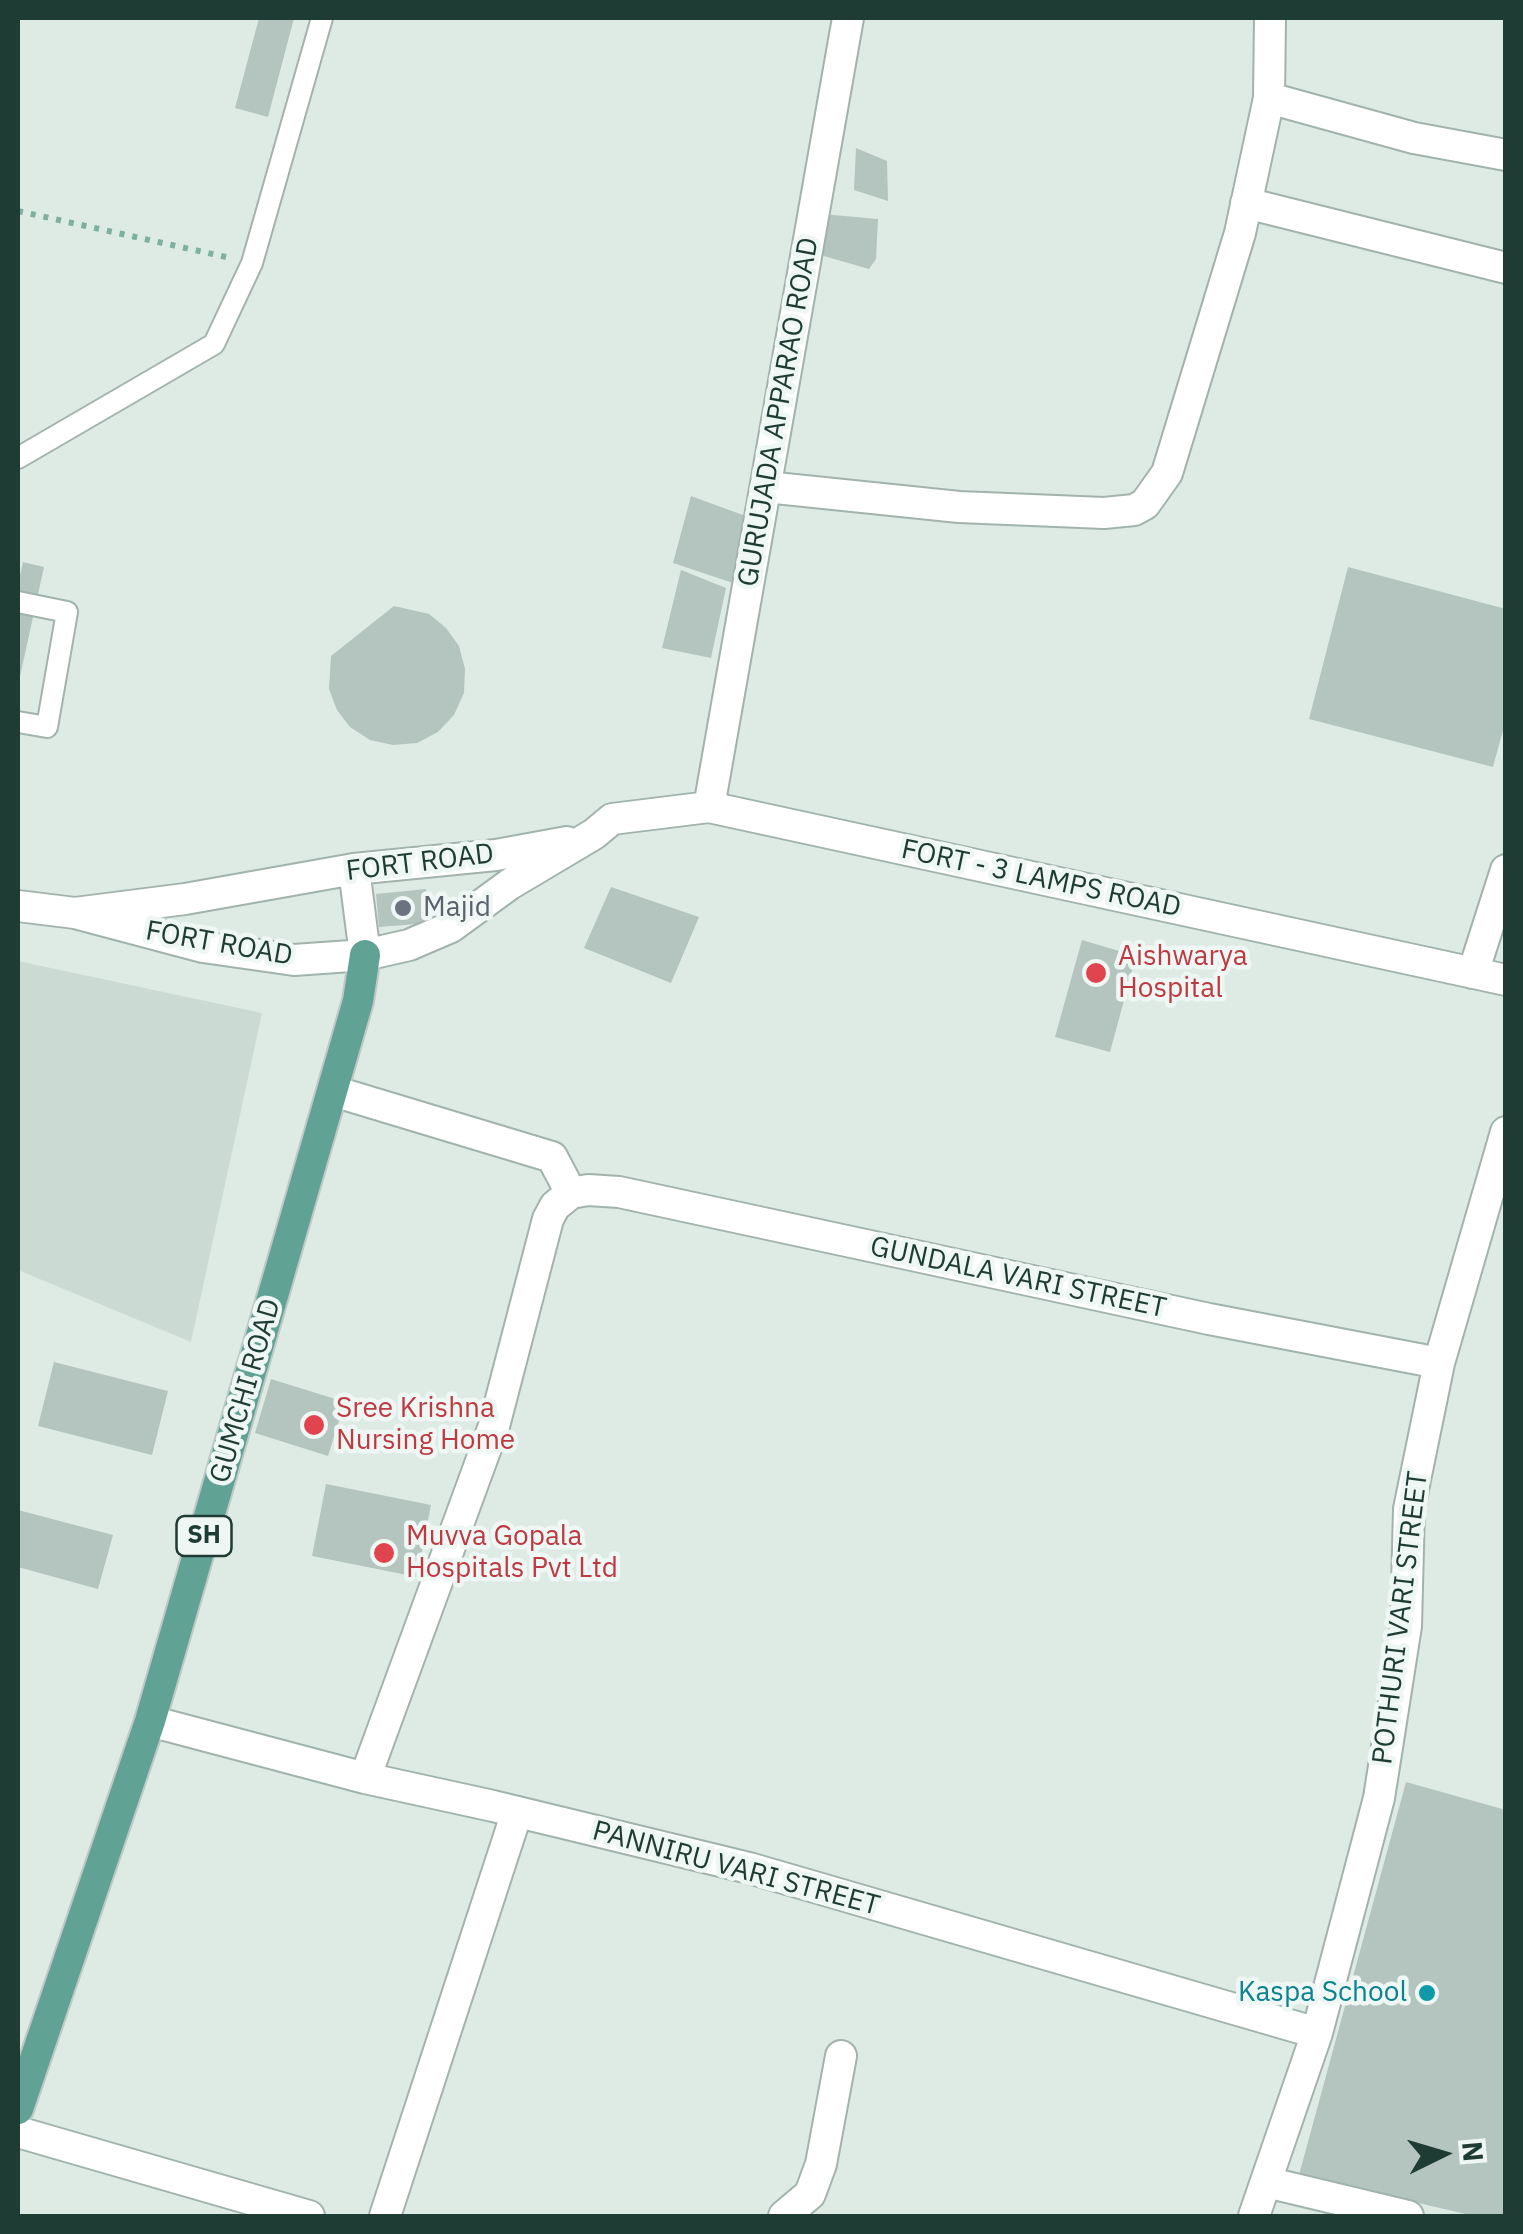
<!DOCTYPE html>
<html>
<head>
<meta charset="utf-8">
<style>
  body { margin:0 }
  #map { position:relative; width:1523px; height:2234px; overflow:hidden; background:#deebe5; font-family:"IBM Plex Sans",sans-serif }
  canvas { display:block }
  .frame { position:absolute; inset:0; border:20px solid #1e3b34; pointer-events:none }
  .north { position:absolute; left:1393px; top:2104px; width:100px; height:100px; -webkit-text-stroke:8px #eef7f3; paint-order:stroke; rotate:85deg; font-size:28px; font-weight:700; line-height:40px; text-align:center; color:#1e3b34 }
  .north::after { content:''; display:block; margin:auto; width:35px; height:45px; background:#1e3b34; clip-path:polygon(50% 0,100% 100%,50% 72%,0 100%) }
</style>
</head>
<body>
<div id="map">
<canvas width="1523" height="2234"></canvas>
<div class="frame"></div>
<div class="north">N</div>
</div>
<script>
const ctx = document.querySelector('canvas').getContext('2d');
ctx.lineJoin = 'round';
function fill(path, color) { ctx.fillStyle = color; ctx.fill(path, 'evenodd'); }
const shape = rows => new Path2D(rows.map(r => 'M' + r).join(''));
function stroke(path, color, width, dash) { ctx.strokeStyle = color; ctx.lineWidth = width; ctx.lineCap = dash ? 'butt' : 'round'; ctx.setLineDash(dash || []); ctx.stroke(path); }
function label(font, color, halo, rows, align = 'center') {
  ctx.font = font + ' "IBM Plex Sans",sans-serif'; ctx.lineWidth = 9; ctx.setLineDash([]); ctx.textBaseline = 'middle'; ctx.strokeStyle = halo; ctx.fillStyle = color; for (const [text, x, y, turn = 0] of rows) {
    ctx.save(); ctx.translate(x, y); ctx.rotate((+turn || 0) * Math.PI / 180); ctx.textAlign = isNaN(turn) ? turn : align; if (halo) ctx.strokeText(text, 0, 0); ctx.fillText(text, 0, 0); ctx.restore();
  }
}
const built = shape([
  [18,961,262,1013,191,1342,18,1270]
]);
const building = shape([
  [259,18,294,18,268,117,235,108],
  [856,148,887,161,888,201,854,190],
  [822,214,878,219,876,259,869,269,817,254],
  [691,496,751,518,736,584,673,563],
  [23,562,44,567,19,681,18,585],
  [1348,567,1506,609,1506,719,1493,767,1309,719],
  [681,570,726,588,711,658,662,648],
  [394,606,429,614,446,628,459,646,465,669,464,693,454,715,438,732,417,743,393,745,370,740,350,727,337,710,329,689,331,656],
  [611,887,699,917,671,983,584,948],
  [426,889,429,923,379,927,376,894],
  [1082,940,1136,956,1110,1052,1055,1037],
  [54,1362,168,1391,152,1455,38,1426],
  [271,1379,345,1402,328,1456,255,1433],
  [326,1484,431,1505,417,1577,312,1556],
  [18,1510,113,1535,98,1589,18,1567],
  [1406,1782,1506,1810,1506,2216,1474,2216,1299,2175]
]);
const path = shape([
  [18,211,226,257]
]);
const service = shape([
  [18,458,214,344,252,263,322,18],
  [18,602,67,612,47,727,18,722]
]);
const minor = shape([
  [1269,98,1414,138,1506,155],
  [1246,203,1506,268],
  [766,487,959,507,1104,513,1134,510,1145,504,1167,473,1240,233,1269,98,1270,18],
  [1473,973,1506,870],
  [333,1091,552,1157,571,1193],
  [150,1721,365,1778,493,1806,749,1868,1317,2033],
  [365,1778,494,1426,548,1219,555,1206,571,1193,588,1190,619,1192,1209,1319,1439,1363],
  [18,2132,309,2216],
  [1266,2182,1408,2216],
  [385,2216,517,1812],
  [784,2216,810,2194,821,2164,841,2056],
  [1254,2216,1317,2033,1379,1798,1406,1626,1409,1509,1439,1363,1506,1132]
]);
const tertiary = shape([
  [709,807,848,18],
  [354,869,365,955],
  [18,906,75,913,185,899,354,869,496,855,567,842],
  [75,913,203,947,294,960,365,955,409,945,451,927,510,884,594,834,612,819,709,807,1506,980]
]);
const primary = shape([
  [18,2109,150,1721,358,1001,365,955]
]);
const markers = [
  [403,908,10,"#6b7280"],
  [1096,973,12,"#e0444e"],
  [314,1425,12,"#e0444e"],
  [384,1553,12,"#e0444e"],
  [1427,1993,10,"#0f9aa8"]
];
const shields = [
  [204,1536,55]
];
const shieldNames = [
  ["SH",204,1536]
];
const streetNames = [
  ["GURUJADA APPARAO ROAD",779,412,-80],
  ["FORT ROAD",420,863,-7],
  ["FORT - 3 LAMPS ROAD",1041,879,12],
  ["FORT ROAD",219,944,10],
  ["GUNDALA VARI STREET",1018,1278,12],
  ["GUMCHI ROAD",246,1391,-74],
  ["POTHURI VARI STREET",1401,1618,-83],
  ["PANNIRU VARI STREET",736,1869,15]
];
const worshipNames = [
  ["Majid",423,908]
];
const healthNames = [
  ["Aishwarya",1118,957],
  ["Hospital",1118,989],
  ["Sree Krishna",336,1409],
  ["Nursing Home",336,1441],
  ["Muvva Gopala",406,1537],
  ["Hospitals Pvt Ltd",406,1569]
];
const cultureNames = [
  ["Kaspa School",1407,1993]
];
fill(built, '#ccdad4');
fill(building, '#b3c5be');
stroke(service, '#a1b3ac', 24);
stroke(minor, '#a1b3ac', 34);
stroke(tertiary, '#a1b3ac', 34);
stroke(primary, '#c0c8c6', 34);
stroke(path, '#7cb0a1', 6, [5, 8]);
stroke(service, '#fff', 20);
stroke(minor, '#fff', 30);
stroke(tertiary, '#fff', 30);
stroke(primary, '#60a394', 30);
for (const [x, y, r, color] of markers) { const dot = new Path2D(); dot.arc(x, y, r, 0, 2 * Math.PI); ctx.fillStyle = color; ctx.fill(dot); stroke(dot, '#eef7f3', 4); }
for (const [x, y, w] of shields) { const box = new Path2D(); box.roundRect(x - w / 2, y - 20, w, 40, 8); ctx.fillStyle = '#eef7f3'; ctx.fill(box); stroke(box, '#1e3b34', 2.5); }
label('bold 25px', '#1e3b34', null, shieldNames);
label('28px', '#1e3b34', '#eef7f3', streetNames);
label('28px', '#5b616d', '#eef7f3', worshipNames, 'left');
label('28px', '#be3a42', '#eef7f3', healthNames, 'left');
label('28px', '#0d838f', '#eef7f3', cultureNames, 'right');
</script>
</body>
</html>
